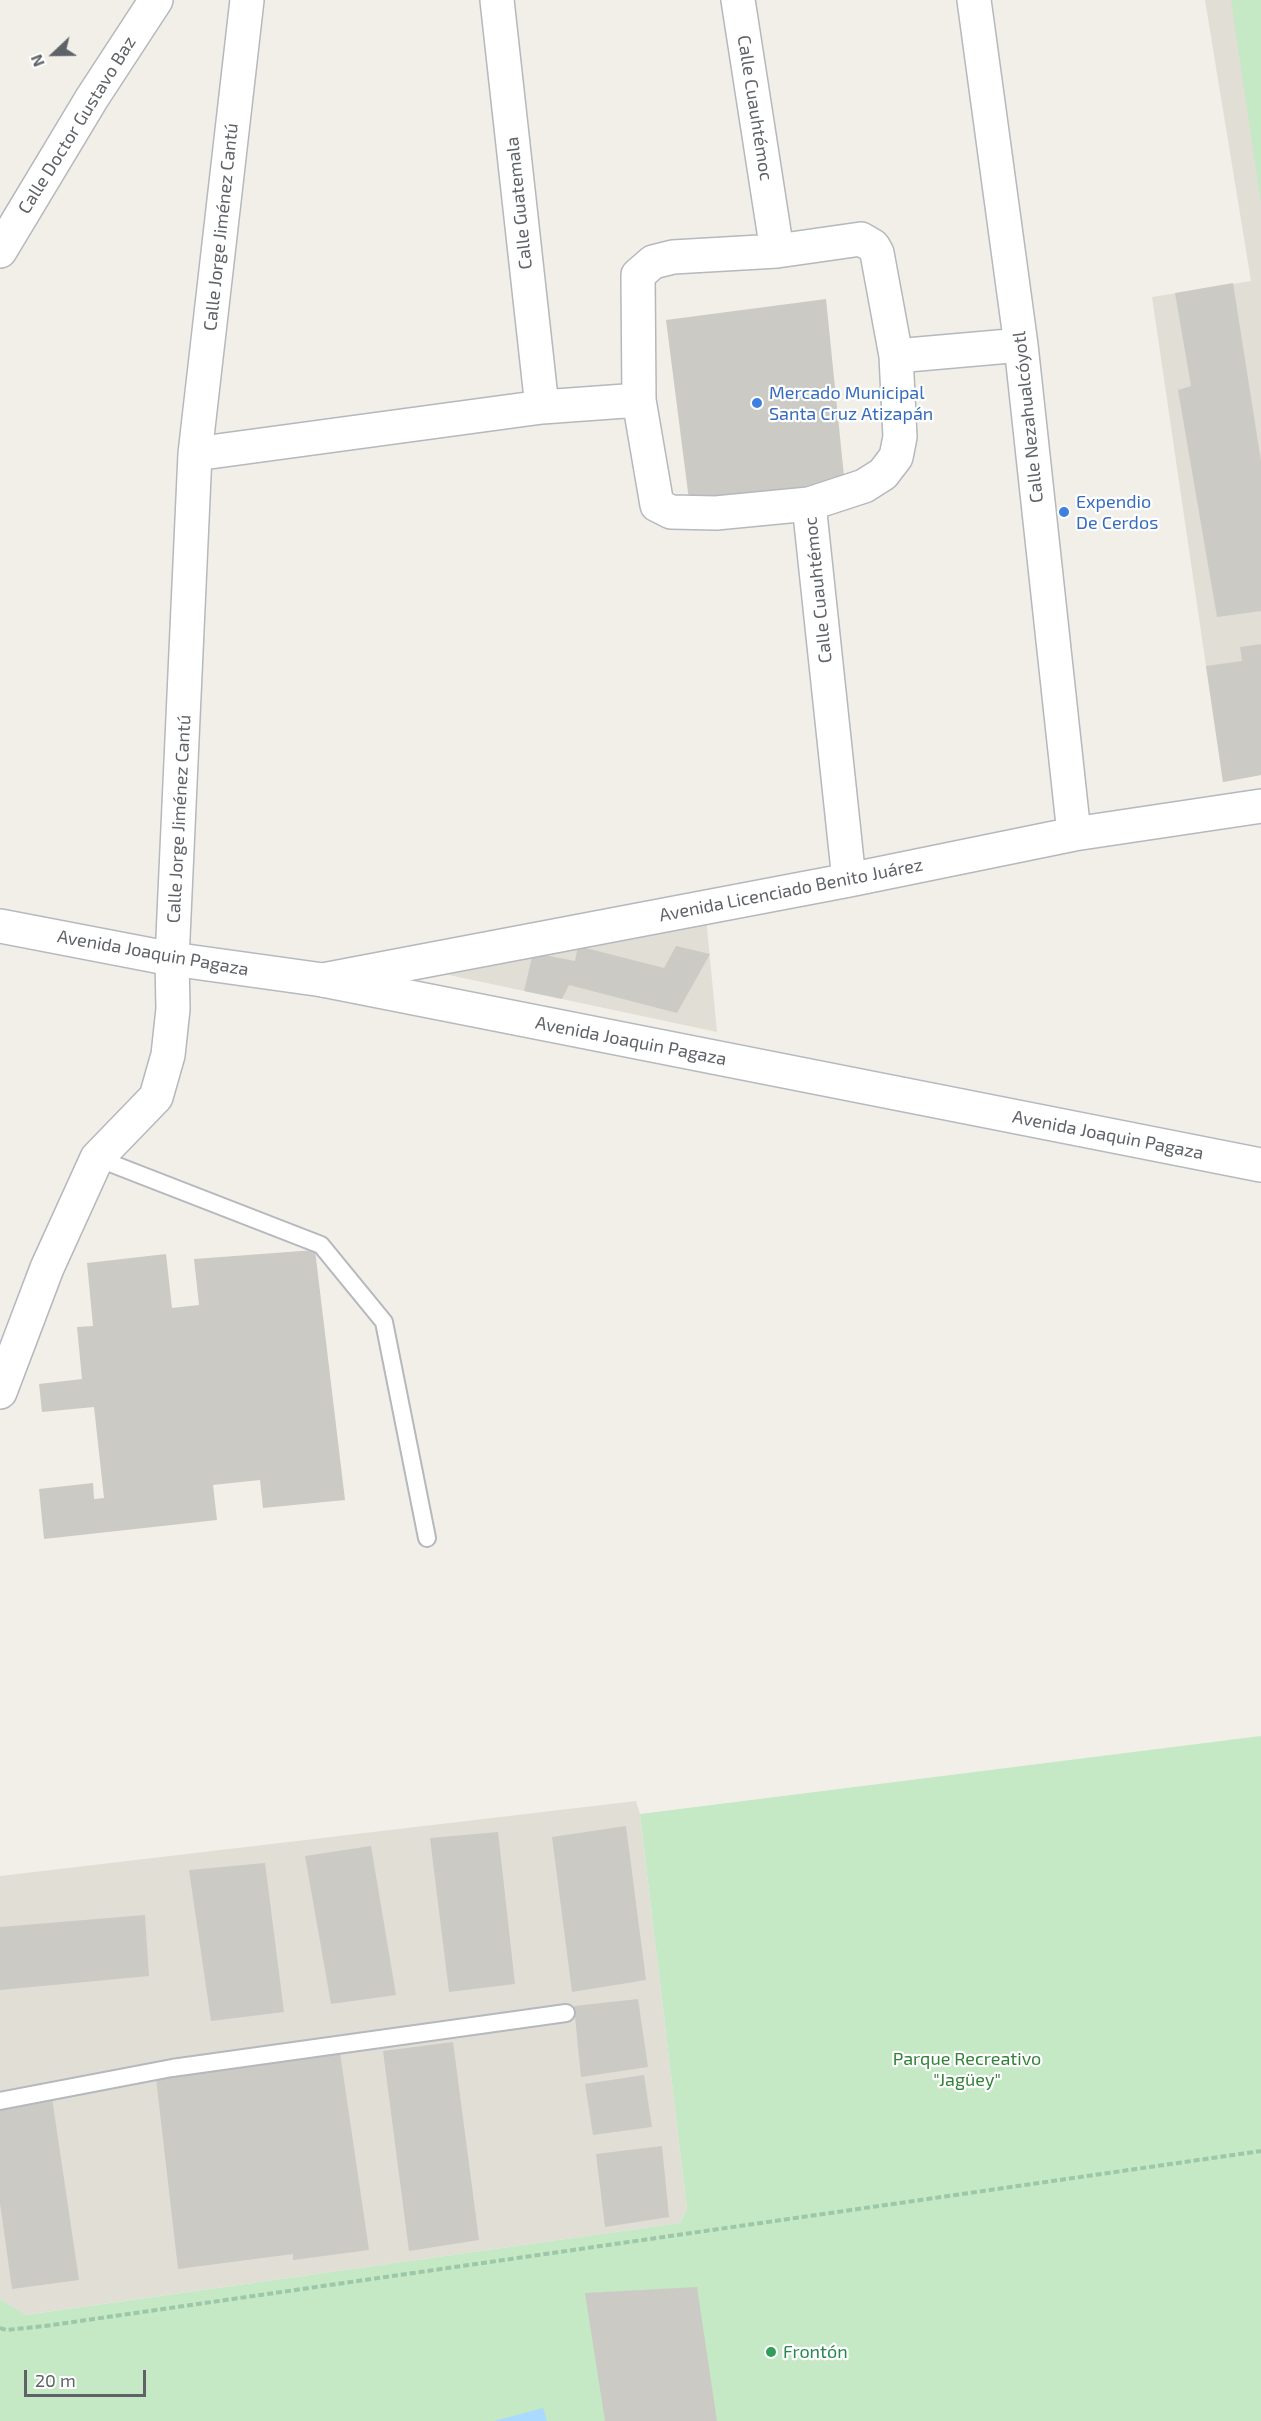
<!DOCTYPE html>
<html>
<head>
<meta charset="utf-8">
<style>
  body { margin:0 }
  #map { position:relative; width:1261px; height:2421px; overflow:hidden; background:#f1efe8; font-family:"Exo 2",sans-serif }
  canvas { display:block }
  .north { position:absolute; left:24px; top:24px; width:60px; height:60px; -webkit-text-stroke:4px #fff; paint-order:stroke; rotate:248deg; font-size:16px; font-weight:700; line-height:24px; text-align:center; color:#5f6368 }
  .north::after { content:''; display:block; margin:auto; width:21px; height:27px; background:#5f6368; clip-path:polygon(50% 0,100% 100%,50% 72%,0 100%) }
  .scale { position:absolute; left:24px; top:2370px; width:122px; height:27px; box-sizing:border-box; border:3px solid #5f6368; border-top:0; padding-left:8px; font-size:18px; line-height:21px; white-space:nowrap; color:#5f6368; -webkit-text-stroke:4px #fff; paint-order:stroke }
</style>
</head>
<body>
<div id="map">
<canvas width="1261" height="2421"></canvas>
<div class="north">N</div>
<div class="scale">20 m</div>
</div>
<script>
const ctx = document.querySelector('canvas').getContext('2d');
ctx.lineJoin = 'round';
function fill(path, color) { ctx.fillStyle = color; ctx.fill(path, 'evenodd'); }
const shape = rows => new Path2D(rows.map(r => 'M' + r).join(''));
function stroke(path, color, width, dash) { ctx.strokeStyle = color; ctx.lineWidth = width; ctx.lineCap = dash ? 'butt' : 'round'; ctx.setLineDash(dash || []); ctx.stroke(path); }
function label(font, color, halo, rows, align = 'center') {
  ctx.font = font + ' "Exo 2",sans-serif'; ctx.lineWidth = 4.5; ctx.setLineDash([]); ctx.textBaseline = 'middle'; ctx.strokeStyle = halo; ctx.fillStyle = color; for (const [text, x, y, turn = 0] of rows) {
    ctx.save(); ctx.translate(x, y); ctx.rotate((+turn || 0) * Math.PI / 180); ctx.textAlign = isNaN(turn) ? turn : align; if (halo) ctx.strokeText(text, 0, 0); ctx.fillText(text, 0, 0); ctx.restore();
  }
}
const education = shape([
  [1205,0,1261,0,1261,775,1223,782,1152,297,1251,281],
  [705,907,717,1032,402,965],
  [636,1801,640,1814,687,2209,680,2223,24,2315,0,2299,0,1876]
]);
const green = shape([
  [1231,0,1261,0,1261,203],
  [1261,1736,1261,2421,0,2421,0,2299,25,2315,680,2223,687,2209,640,1814]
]);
const water = shape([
  [543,2408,547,2421,494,2421]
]);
const building = shape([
  [1233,283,1261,461,1261,611,1217,617,1178,390,1191,386,1175,293],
  [826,299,845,486,690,508,666,320],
  [1261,644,1261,775,1223,782,1206,666,1242,661,1240,647],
  [578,946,664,968,676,946,710,954,677,1013,569,985,562,999,524,991,533,953,575,961],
  [315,1250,345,1500,263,1508,260,1480,213,1485,217,1520,44,1539,39,1489,93,1483,94,1499,104,1498,94,1407,42,1412,39,1384,82,1379,77,1327,93,1326,87,1263,166,1254,172,1308,199,1305,194,1259],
  [626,1826,646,1980,572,1992,552,1837],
  [498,1832,515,1984,449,1992,430,1838],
  [371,1846,396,1995,331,2004,305,1856],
  [265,1863,284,2012,211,2021,189,1870],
  [145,1915,149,1976,0,1990,0,1927],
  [638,1999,648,2067,581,2077,574,2006],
  [453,2042,479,2240,409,2251,383,2051],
  [339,2046,369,2250,293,2260,293,2254,178,2269,156,2078],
  [644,2075,652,2127,593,2135,585,2084],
  [52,2098,79,2280,12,2289,0,2203,0,2107],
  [662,2146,669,2217,605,2227,596,2154],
  [697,2287,717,2421,605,2421,585,2293]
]);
const path = shape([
  [0,2328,6,2330,45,2326,1261,2151]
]);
const lane = shape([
  [97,1158,321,1245,384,1322,427,1538],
  [0,2101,172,2068,566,2013]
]);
const street = shape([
  [497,0,542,407],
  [738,0,777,251],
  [974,0,1021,345,1074,834],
  [0,251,92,98,156,0],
  [896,356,1021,345],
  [195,454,542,407,639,400],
  [809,504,716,513,671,512,657,505,639,400,638,275,653,262,673,257,777,251,861,239,873,246,877,253,896,356,900,437,896,457,883,474,864,486,809,504,849,880],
  [323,980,849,880,1074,834,1261,806],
  [0,1392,47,1268,97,1158,156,1097,168,1055,173,1009,172,959,195,454,247,0]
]);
const secondary = shape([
  [0,926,172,959,323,980,1261,1165]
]);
const markers = [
  [757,403,6,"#3f7fe0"],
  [1064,512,6,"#3f7fe0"],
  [771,2352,6,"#2e9e5b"]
];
const streetNames = [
  ["Calle Cuauhtémoc",755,108,81],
  ["Calle Doctor Gustavo Baz",77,125,-58],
  ["Calle Guatemala",519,203,-96],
  ["Calle Jorge Jiménez Cantú",221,227,-84],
  ["Calle Nezahualcóyotl",1028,417,-96],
  ["Calle Cuauhtémoc",818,590,-96],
  ["Calle Jorge Jiménez Cantú",179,819,-87],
  ["Avenida Licenciado Benito Juárez",791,890,-11],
  ["Avenida Joaquin Pagaza",153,953,10],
  ["Avenida Joaquin Pagaza",631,1041,11],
  ["Avenida Joaquin Pagaza",1108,1135,11]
];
const shopNames = [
  ["Mercado Municipal",769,393],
  ["Santa Cruz Atizapán",769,414],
  ["Expendio",1076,502],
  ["De Cerdos",1076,523]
];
const parkNames = [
  ["Parque Recreativo",967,2059],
  ["\"Jagüey\"",967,2080]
];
const leisureNames = [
  ["Frontón",783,2352]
];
fill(education, '#e1ded6');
fill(green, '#c5e8c5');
fill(water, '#aadaff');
fill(building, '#cccac5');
stroke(lane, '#b5b8bc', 20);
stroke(street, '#b5b8bc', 36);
stroke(secondary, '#b6babf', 36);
stroke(path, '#9cc7a9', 4, [6, 3]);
stroke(lane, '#fff', 16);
stroke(street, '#fff', 33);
stroke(secondary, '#fff', 33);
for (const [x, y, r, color] of markers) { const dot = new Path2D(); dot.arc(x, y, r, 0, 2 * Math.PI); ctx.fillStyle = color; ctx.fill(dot); stroke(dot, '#fff', 2); }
label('18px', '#5f6368', '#fff', streetNames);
label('18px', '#366cbe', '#fff', shopNames, 'left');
label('18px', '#348238', '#fff', parkNames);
label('18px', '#27864d', '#fff', leisureNames, 'left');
</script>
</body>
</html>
